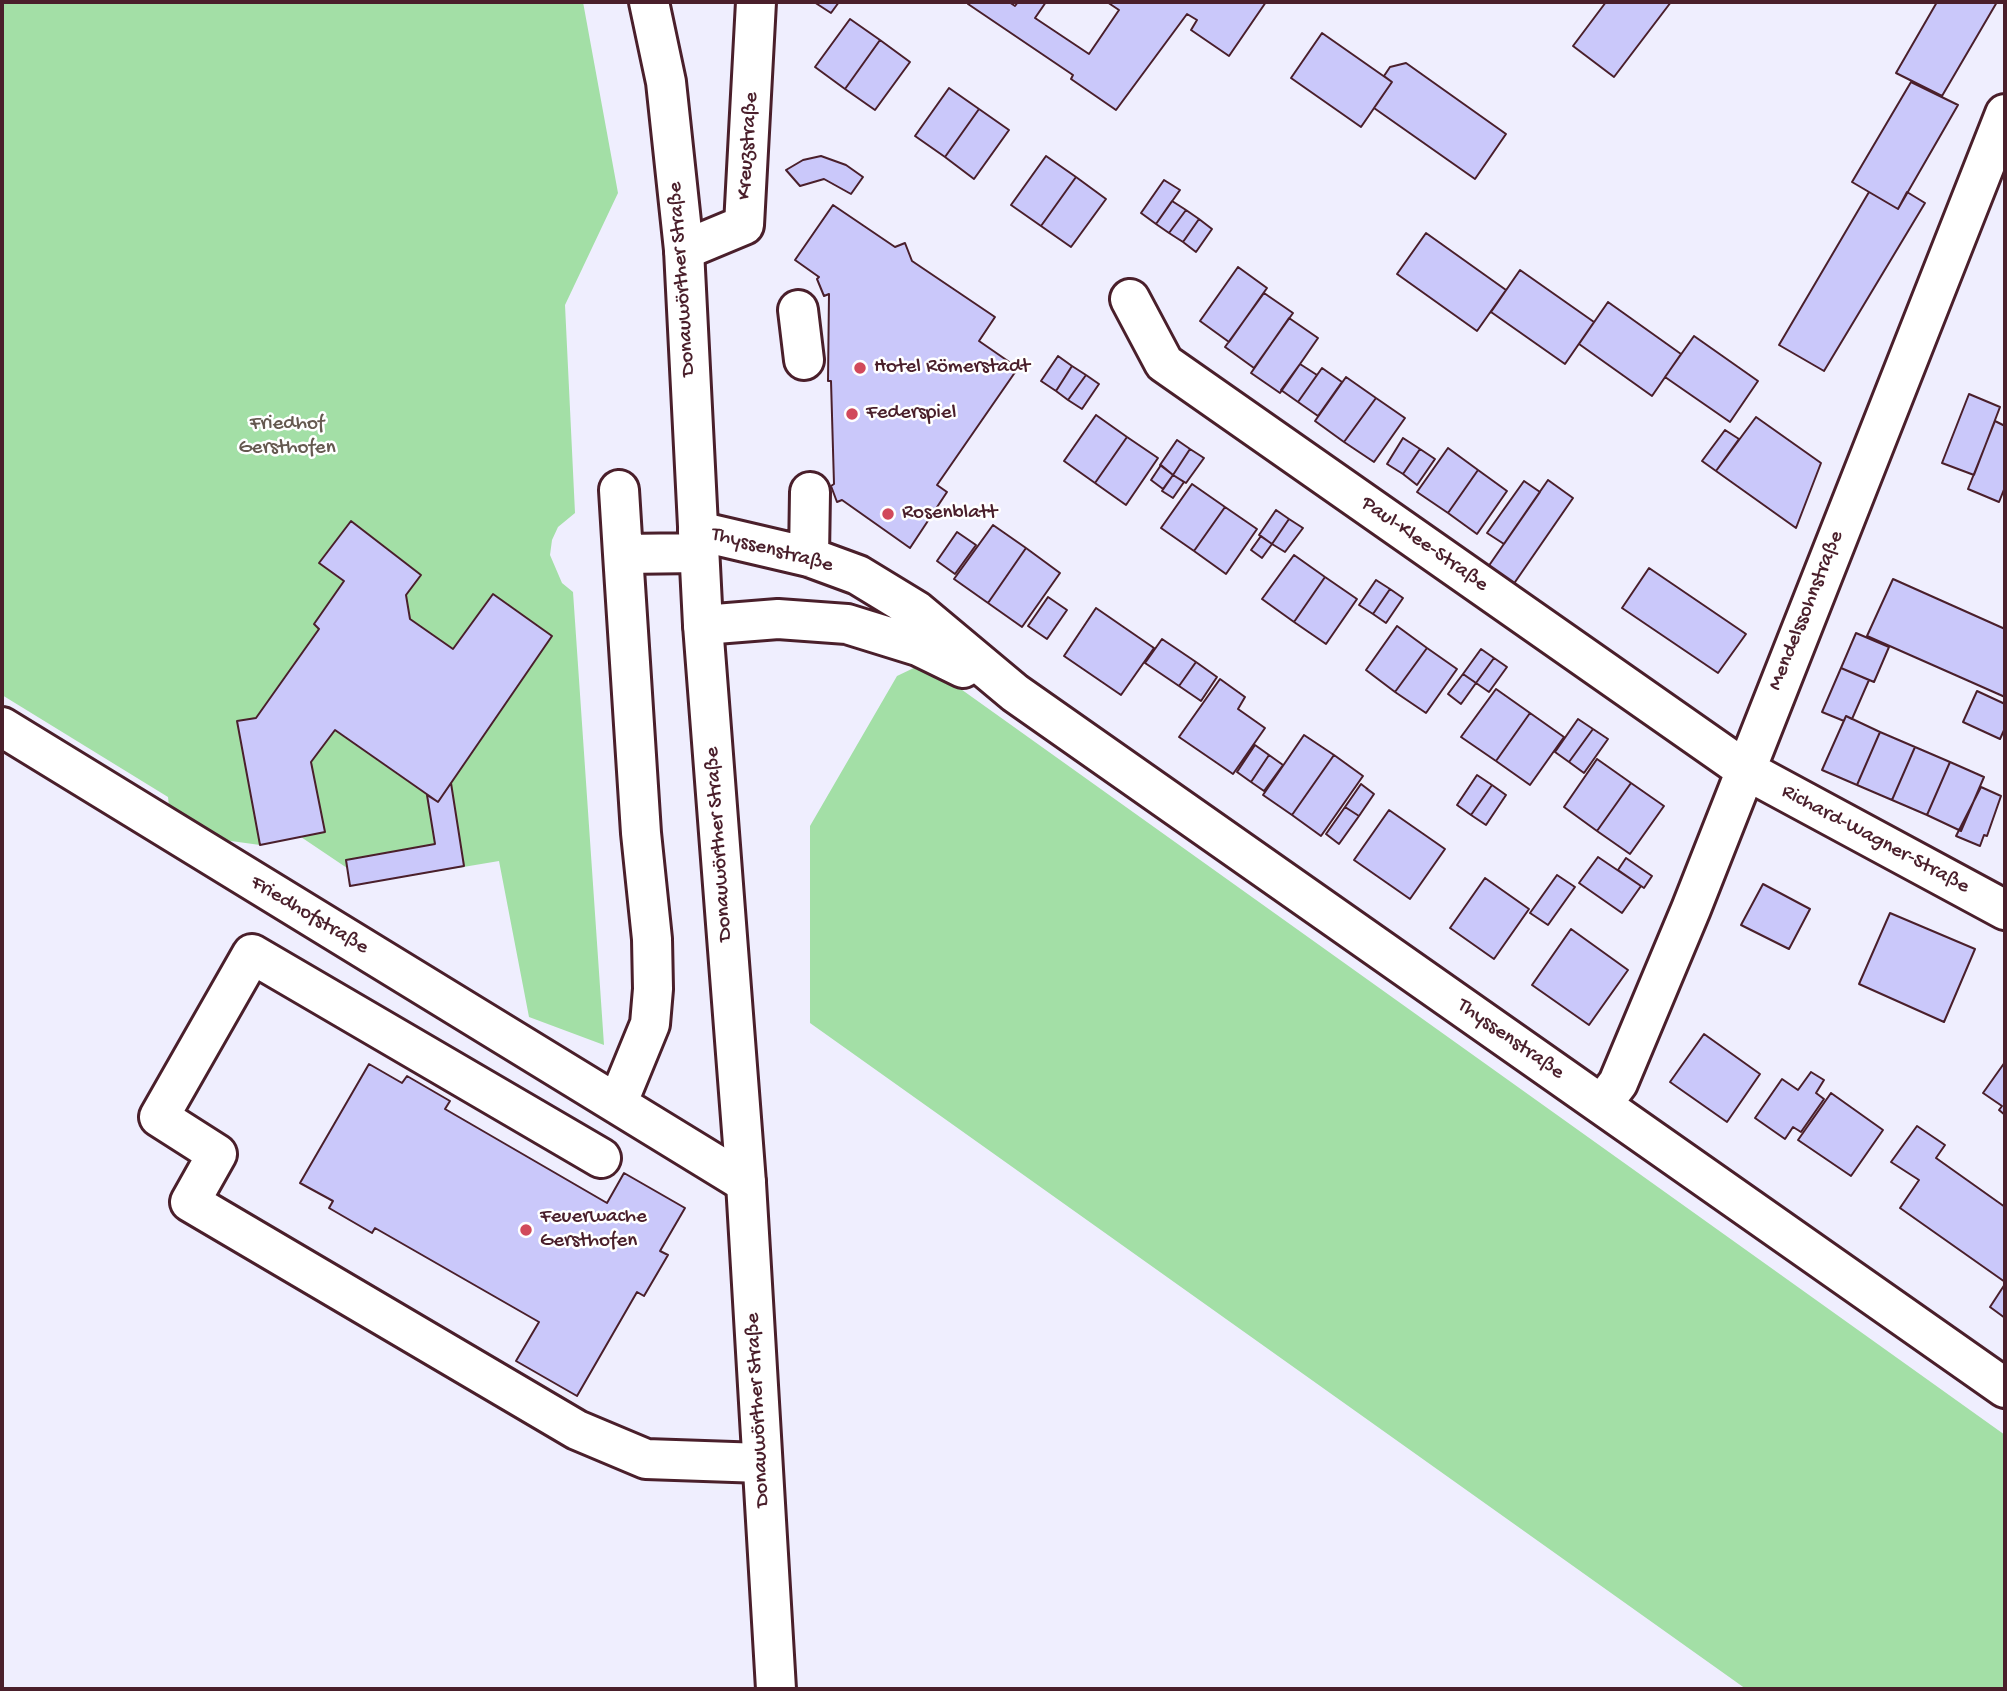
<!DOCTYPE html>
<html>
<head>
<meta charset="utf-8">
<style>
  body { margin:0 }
  #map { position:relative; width:2007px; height:1691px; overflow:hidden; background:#efeefe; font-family:"Gochi Hand",sans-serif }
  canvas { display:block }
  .frame { position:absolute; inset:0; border:4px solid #4a1f2b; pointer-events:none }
</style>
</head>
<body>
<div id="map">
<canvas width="2007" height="1691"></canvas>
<div class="frame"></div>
</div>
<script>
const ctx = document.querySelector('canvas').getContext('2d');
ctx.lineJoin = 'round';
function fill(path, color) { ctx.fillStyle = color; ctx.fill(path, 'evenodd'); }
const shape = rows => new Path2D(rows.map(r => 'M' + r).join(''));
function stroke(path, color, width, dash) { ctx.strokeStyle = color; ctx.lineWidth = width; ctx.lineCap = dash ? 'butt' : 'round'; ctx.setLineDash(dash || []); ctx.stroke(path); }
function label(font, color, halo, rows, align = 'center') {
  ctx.font = font + ' "Gochi Hand",sans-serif'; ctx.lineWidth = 5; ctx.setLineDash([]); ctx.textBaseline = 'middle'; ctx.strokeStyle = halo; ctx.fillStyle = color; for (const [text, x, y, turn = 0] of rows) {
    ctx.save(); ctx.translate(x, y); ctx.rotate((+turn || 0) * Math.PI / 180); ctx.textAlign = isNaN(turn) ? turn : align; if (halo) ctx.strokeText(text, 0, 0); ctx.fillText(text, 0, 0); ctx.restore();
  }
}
const green = shape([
  [2,2,583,2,618,193,565,305,575,513,558,527,552,540,550,555,562,583,573,592,604,1045,529,1017,499,861,350,886,347,868,301,837,260,845,202,837,170,816,168,797,2,695],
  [920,665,951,682,2005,1435,2005,1689,1746,1689,810,1023,810,826,897,676]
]);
const building = shape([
  [814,2,839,2,831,13,814,2],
  [970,2,1009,2,1015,6,1018,2,1046,2,1035,18,1089,54,1119,10,1107,2,1266,2,1229,56,1191,30,1197,20,1187,14,1116,110,1071,79,1073,75,968,4,970,2],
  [1606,2,1671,2,1614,77,1573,46,1606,2],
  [1937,2,1997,2,1942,96,1896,73,1937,2],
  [850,19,880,40,845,89,815,67,850,19],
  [1322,33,1392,82,1361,127,1291,78,1322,33],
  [880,40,910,62,875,110,845,89,880,40],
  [1406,63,1506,134,1475,179,1374,108,1392,82,1384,76,1390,67,1406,63],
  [1911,82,1958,105,1898,209,1852,182,1911,82],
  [949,88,979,109,945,157,915,136,949,88],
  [979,109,1009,130,974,179,945,157,979,109],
  [821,156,846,165,863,177,851,194,824,179,800,186,786,170,803,160,821,156],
  [1046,156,1076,177,1041,226,1011,205,1046,156],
  [1076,177,1106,199,1071,247,1041,226,1076,177],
  [1164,180,1180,190,1156,224,1141,213,1164,180],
  [1869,192,1898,209,1907,192,1925,203,1824,371,1779,345,1869,192],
  [1172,201,1186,210,1169,233,1156,224,1172,201],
  [833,205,895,247,905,243,912,261,995,317,979,341,1018,368,937,485,947,492,910,548,842,500,837,502,831,486,834,484,831,381,828,381,829,294,824,296,817,279,819,277,795,260,833,205],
  [1186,210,1199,219,1183,242,1169,233,1186,210],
  [1199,219,1212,229,1196,252,1183,242,1199,219],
  [1426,233,1506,290,1477,331,1397,274,1426,233],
  [1238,267,1267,288,1229,342,1200,321,1238,267],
  [1520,270,1594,322,1565,364,1491,312,1520,270],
  [1264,293,1293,313,1254,368,1225,347,1264,293],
  [1608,302,1681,354,1652,396,1579,344,1608,302],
  [1289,318,1318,338,1280,393,1251,373,1289,318],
  [1694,336,1758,381,1730,422,1665,377,1694,336],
  [1058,356,1072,366,1056,391,1041,381,1058,356],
  [1300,364,1317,375,1298,402,1281,390,1300,364],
  [1072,366,1086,375,1068,400,1056,391,1072,366],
  [1322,368,1342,382,1318,416,1298,402,1322,368],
  [1086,375,1099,384,1082,409,1068,400,1086,375],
  [1346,377,1376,398,1344,442,1315,421,1346,377],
  [1969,394,2000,407,1974,475,1942,463,1969,394],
  [1376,398,1405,418,1374,462,1344,442,1376,398],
  [1096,415,1127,437,1095,483,1064,461,1096,415],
  [1756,417,1821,463,1796,528,1716,471,1756,417],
  [1995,421,2005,426,2005,487,1999,502,1968,489,1995,421],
  [1725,430,1739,439,1716,471,1702,461,1725,430],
  [1127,437,1158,458,1126,505,1095,483,1127,437],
  [1403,438,1420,449,1403,474,1387,464,1403,438],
  [1177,440,1190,449,1173,475,1160,465,1177,440],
  [1448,448,1478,470,1448,513,1417,492,1448,448],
  [1190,449,1204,458,1186,483,1173,475,1190,449],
  [1420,449,1435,459,1417,485,1403,474,1420,449],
  [1161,465,1173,475,1163,489,1151,480,1161,465],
  [1478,470,1507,491,1477,534,1448,513,1478,470],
  [1173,475,1184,482,1173,498,1162,491,1173,475],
  [1548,480,1573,498,1513,585,1488,567,1548,480],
  [1524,481,1540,492,1504,544,1487,533,1524,481],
  [1192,484,1225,507,1194,551,1161,528,1192,484],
  [1225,507,1257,529,1226,574,1194,551,1225,507],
  [1276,510,1289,519,1272,544,1259,535,1276,510],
  [1289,519,1303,528,1285,552,1272,544,1289,519],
  [351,521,421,575,406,595,410,619,453,649,493,594,552,636,438,802,335,730,311,762,325,832,260,845,237,721,256,718,319,629,314,624,344,581,319,563,351,521],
  [993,525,1026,548,988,603,954,579,993,525],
  [957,532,976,545,955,574,937,561,957,532],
  [1261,536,1272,544,1262,558,1251,550,1261,536],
  [1026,548,1060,573,1022,627,988,603,1026,548],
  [1294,555,1325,577,1294,622,1262,599,1294,555],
  [1649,568,1746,634,1718,673,1622,608,1649,568],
  [1325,577,1357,599,1326,644,1294,622,1325,577],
  [1893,579,2005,629,2005,697,1867,636,1893,579],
  [1376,580,1390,589,1373,614,1359,605,1376,580],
  [1390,589,1403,598,1386,623,1373,614,1390,589],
  [1048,597,1067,610,1047,639,1028,626,1048,597],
  [1096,608,1154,648,1121,695,1064,656,1096,608],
  [1397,626,1427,648,1395,692,1366,670,1397,626],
  [1856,633,1889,647,1874,682,1841,668,1856,633],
  [1162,639,1196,662,1179,686,1145,663,1162,639],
  [1427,648,1457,669,1426,713,1395,692,1427,648],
  [1481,649,1494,658,1476,683,1463,674,1481,649],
  [1494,658,1507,667,1489,692,1476,683,1494,658],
  [1196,662,1217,677,1201,701,1179,686,1196,662],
  [1841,668,1869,680,1852,719,1846,716,1844,721,1822,712,1841,668],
  [1463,674,1476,683,1461,704,1448,694,1463,674],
  [1220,679,1245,697,1238,709,1265,728,1233,774,1179,737,1220,679],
  [1496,689,1530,713,1496,761,1461,737,1496,689],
  [1977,691,2005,704,2005,728,2000,739,1963,722,1977,691],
  [1530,713,1564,737,1530,785,1496,761,1530,713],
  [1846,716,1880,732,1857,785,1822,770,1846,716],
  [1578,719,1593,729,1569,762,1555,752,1578,719],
  [1593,729,1608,739,1584,773,1569,762,1593,729],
  [1880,732,1915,747,1892,800,1857,785,1880,732],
  [1304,735,1334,755,1292,815,1263,795,1304,735],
  [1255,745,1269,755,1251,782,1237,772,1255,745],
  [1915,747,1950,762,1927,815,1892,800,1915,747],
  [1269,755,1283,765,1264,791,1251,782,1269,755],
  [1334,755,1363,776,1321,836,1292,815,1334,755],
  [1597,759,1631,783,1597,831,1564,807,1597,759],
  [1950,762,1984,777,1961,831,1927,815,1950,762],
  [1477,775,1492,785,1471,815,1457,805,1477,775],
  [451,783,464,866,350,886,346,860,435,844,427,795,438,802,451,783],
  [1631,783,1664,806,1630,854,1597,831,1631,783],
  [1361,784,1374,794,1359,816,1345,807,1361,784],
  [1492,785,1506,795,1486,825,1471,815,1492,785],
  [1981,787,2001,796,1987,836,1984,835,1980,846,1956,836,1981,787],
  [1345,807,1359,816,1339,844,1326,834,1345,807],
  [1389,810,1445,849,1410,899,1354,860,1389,810],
  [1598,857,1641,886,1622,913,1579,883,1598,857],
  [1626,858,1652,876,1644,888,1618,870,1626,858],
  [1557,875,1575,887,1548,925,1530,913,1557,875],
  [1485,878,1529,909,1494,959,1450,928,1485,878],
  [1763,884,1810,909,1789,949,1741,925,1763,884],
  [1890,913,1975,949,1944,1022,1859,984,1890,913],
  [1571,929,1628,970,1589,1025,1532,985,1571,929],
  [1704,1034,1760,1074,1727,1122,1670,1082,1704,1034],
  [2005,1062,2005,1115,1999,1110,2002,1106,1983,1093,2005,1062],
  [369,1064,402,1083,407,1076,450,1101,445,1109,607,1203,624,1173,685,1208,660,1251,668,1255,644,1296,637,1292,577,1396,516,1361,539,1322,375,1228,372,1233,329,1208,333,1201,300,1183,369,1064],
  [1811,1072,1824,1080,1816,1093,1824,1099,1801,1132,1793,1127,1785,1139,1755,1118,1782,1079,1798,1090,1811,1072],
  [1831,1093,1883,1130,1851,1176,1798,1140,1831,1093],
  [1917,1126,1945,1145,1936,1158,2005,1207,2005,1282,1900,1208,1919,1180,1891,1162,1917,1126],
  [2005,1284,2005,1318,1990,1307,2005,1284]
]);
const minor = shape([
  [684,250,744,225,756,2],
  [1130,299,1164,363,1744,769,2005,910],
  [798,310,804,360],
  [619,490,623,554],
  [698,531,809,557,858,575,917,611,1015,693,2005,1388],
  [809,557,810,492],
  [703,625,778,619,847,624,918,646,963,668],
  [2,727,746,1183],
  [618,1102,650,1024,653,989,652,939,641,833,623,554,699,553],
  [1602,1104,1618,1083,1691,909,2005,114],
  [601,1158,252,954,159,1117,217,1154,190,1202,577,1430,646,1459,762,1463]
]);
const major = shape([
  [649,2,666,82,684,250,703,625,746,1183,776,1689]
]);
const markers = [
  [860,368,7,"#d1495b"],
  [852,414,7,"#d1495b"],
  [888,514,7,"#d1495b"],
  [526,1230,7,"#d1495b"]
];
const streetNames = [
  ["Kreuzstraße",749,146,-86],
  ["Donauwörther Straße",683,279,-94],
  ["Paul-Klee-Straße",1424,545,35],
  ["Thyssenstraße",772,551,15],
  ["Mendelssohnstraße",1807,611,-68],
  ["Richard-Wagner-Straße",1875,840,28],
  ["Donauwörther Straße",720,844,-94],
  ["Friedhofstraße",309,916,31],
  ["Thyssenstraße",1510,1040,35],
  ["Donauwörther Straße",759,1410,-93]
];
const poiNames = [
  ["Hotel Römerstadt",874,368],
  ["Federspiel",866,414],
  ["Rosenblatt",902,514],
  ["Feuerwache",540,1218],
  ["Gersthofen",540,1242]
];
const parkNames = [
  ["Friedhof",287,425],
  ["Gersthofen",287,449]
];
fill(green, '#a3dfa6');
fill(building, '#cac8fa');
stroke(building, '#4a1f2b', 2);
stroke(minor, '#4a1f2b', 44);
stroke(major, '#4a1f2b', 44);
stroke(minor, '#fff', 38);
stroke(major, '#fff', 38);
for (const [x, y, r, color] of markers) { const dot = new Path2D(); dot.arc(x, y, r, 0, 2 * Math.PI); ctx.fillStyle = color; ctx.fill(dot); stroke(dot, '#fff', 2.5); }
label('21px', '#4a1f2b', '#fff', streetNames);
label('21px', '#4a1f2b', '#fff', poiNames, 'left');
label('21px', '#655950', '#fff', parkNames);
</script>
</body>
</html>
